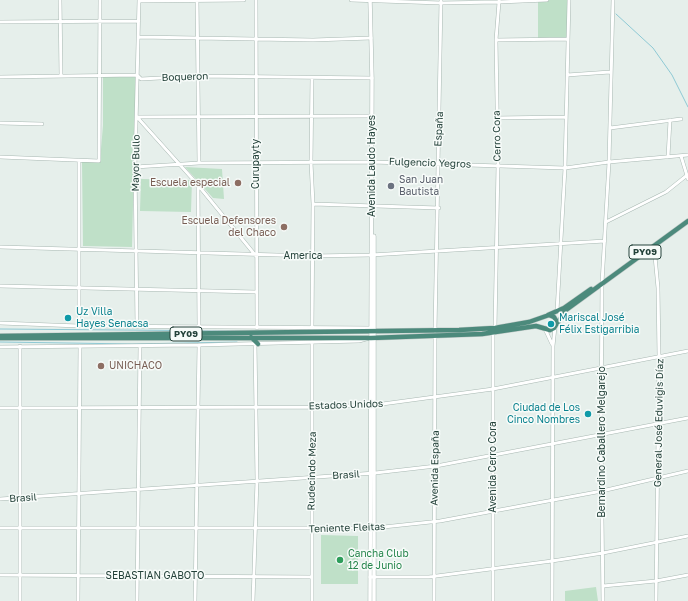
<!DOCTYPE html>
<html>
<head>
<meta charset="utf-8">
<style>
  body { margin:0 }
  canvas { display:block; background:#e6efeb }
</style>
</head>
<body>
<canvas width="688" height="601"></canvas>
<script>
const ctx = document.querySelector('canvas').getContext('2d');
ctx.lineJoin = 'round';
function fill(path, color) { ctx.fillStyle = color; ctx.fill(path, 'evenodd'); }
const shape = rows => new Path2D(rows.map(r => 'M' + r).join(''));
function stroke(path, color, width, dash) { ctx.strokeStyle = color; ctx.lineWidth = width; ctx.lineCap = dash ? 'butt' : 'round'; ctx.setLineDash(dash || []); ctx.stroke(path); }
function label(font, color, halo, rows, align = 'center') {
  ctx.font = font + ' "Golos Text",sans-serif'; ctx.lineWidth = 3; ctx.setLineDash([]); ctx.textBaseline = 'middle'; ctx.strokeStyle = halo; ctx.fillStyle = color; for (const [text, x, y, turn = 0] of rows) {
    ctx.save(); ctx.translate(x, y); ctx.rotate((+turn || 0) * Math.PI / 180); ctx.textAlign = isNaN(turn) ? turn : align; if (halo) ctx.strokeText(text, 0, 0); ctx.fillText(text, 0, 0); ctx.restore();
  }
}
const green = shape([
  [538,0,569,0,568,39,538,39],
  [103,77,136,77,132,247,83,246,82,161,100,161,103,125],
  [185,167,222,169,224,199,213,198],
  [141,179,192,180,191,212,140,211],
  [321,535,358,536,358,584,321,584],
  [596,587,598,601,565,601,565,591]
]);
const stream = shape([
  [616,14,653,48,672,75,688,107],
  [0,329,243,331],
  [0,342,133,344,237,342]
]);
const minor = shape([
  [60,0,61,76],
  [197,0,199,163],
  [256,0,257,328],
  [351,0,441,3,499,2,496,40,498,165,495,328],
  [499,0,499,2,547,0],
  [139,1,244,0],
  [0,22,139,21],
  [139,37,313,40,371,38],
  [496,40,568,39],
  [567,75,610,72],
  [0,77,137,75,141,79,198,76,372,78],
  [137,117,372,116],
  [137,117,198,185,256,256],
  [496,118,566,117],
  [0,123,42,124],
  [610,128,681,119],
  [681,156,688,179],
  [0,157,99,161,100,0],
  [668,157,670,120],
  [135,167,199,163,372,162,565,168,609,162,688,155],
  [198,185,199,327],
  [313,204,439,208],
  [606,222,666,192,686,176],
  [654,246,658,288,659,356,656,601],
  [0,247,312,256,371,255,605,241],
  [0,286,256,292],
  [557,311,565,168,569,0],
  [0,323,79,326,371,328],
  [79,326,79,160],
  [137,326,135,167,139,0],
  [312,328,313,204,311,162,312,78],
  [545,329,552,344],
  [435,331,441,0],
  [493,333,493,601],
  [0,347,199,345,359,341,370,338],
  [0,408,313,407,375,405,493,389,688,351],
  [0,499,375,473,436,466,688,418],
  [0,528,374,528,440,521,602,491,688,471],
  [0,575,311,577],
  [370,577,429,577,552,561,603,553,688,536],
  [603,586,656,581,688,575],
  [20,601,20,346],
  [78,601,80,346],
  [137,601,140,346],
  [195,601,199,345],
  [253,601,257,480,255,344],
  [312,601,312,342],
  [434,601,435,336],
  [552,601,553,346,555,327],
  [603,601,601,434,602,283,609,162,613,0]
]);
const tertiary = shape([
  [374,236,374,601],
  [370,601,372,78,370,0]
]);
const trunk = shape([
  [548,315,564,308,591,289],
  [557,324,566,310,688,221],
  [0,336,459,330,495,328,529,322,549,315,554,317,557,323,554,328,550,330,536,326,482,334,371,338,0,338],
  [251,337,258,344]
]);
const markers = [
  [238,183,4,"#8d6e63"],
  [391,186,4,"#6b7280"],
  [284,227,4,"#8d6e63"],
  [68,318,4,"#0f9aa8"],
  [551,324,4,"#0f9aa8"],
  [101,366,4,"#8d6e63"],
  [588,414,4,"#0f9aa8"],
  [340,560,4,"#2e9e5b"]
];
const shields = [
  [645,252,32],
  [186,334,32]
];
const shieldNames = [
  ["PY09",645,252],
  ["PY09",186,334]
];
const streetNames = [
  ["Boqueron",185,77,-2],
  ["España",439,129,-87],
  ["Cerro Cora",497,136,-91],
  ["Mayor Bullo",136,163,-89],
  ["Fulgencio Yegros",430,163,2],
  ["Curupayty",256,164,-90],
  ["Avenida Laudo Hayes",372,166,-90],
  ["America",303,256],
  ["Estados Unidos",346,405,-2],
  ["General José Eduvigis Díaz",659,423,-89],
  ["Bernardino Caballero Melgarejo",602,442,-90],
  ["Avenida Cerro Cora",493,467,-90],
  ["Avenida España",435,468,-89],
  ["Rudecindo Meza",312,471,-89],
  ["Brasil",346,475,-4],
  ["Brasil",23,498,-4],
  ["Teniente Fleitas",347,528,-2],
  ["SEBASTIAN GABOTO",155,576]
];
const worshipNames = [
  ["San Juan",399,180],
  ["Bautista",399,192]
];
const educationNames = [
  ["Escuela especial",230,183],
  ["Escuela Defensores",276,221],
  ["del Chaco",276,233],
  ["UNICHACO",109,366,"left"]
];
const cultureNames = [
  ["Uz Villa",76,312],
  ["Hayes Senacsa",76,324],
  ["Mariscal José",559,318],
  ["Félix Estigarribia",559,330],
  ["Ciudad de Los",580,408,"right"],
  ["Cinco Nombres",580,420,"right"]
];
const leisureNames = [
  ["Cancha Club",348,554],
  ["12 de Junio",348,566]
];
fill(green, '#bfe0c8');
stroke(stream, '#8ec9d4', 1);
stroke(minor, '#a8b8b2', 4);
stroke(tertiary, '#a8b8b2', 4.5);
stroke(trunk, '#c2cac8', 5.5);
stroke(minor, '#fff', 3);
stroke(tertiary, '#fff', 3.5);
stroke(trunk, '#4c8a7c', 4.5);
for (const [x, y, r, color] of markers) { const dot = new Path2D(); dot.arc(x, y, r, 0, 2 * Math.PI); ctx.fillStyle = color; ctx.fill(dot); stroke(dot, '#f7fbf9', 1.5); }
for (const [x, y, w] of shields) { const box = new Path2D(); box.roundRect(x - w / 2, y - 7, w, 14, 3); ctx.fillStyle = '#f7fbf9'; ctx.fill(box); stroke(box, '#24423a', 1); }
label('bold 9px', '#24423a', null, shieldNames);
label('10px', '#24423a', '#f7fbf9', streetNames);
label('10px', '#5b616d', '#f7fbf9', worshipNames, 'left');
label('10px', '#785e54', '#f7fbf9', educationNames, 'right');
label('10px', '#0d838f', '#f7fbf9', cultureNames, 'left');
label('10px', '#27864d', '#f7fbf9', leisureNames, 'left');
</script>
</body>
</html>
